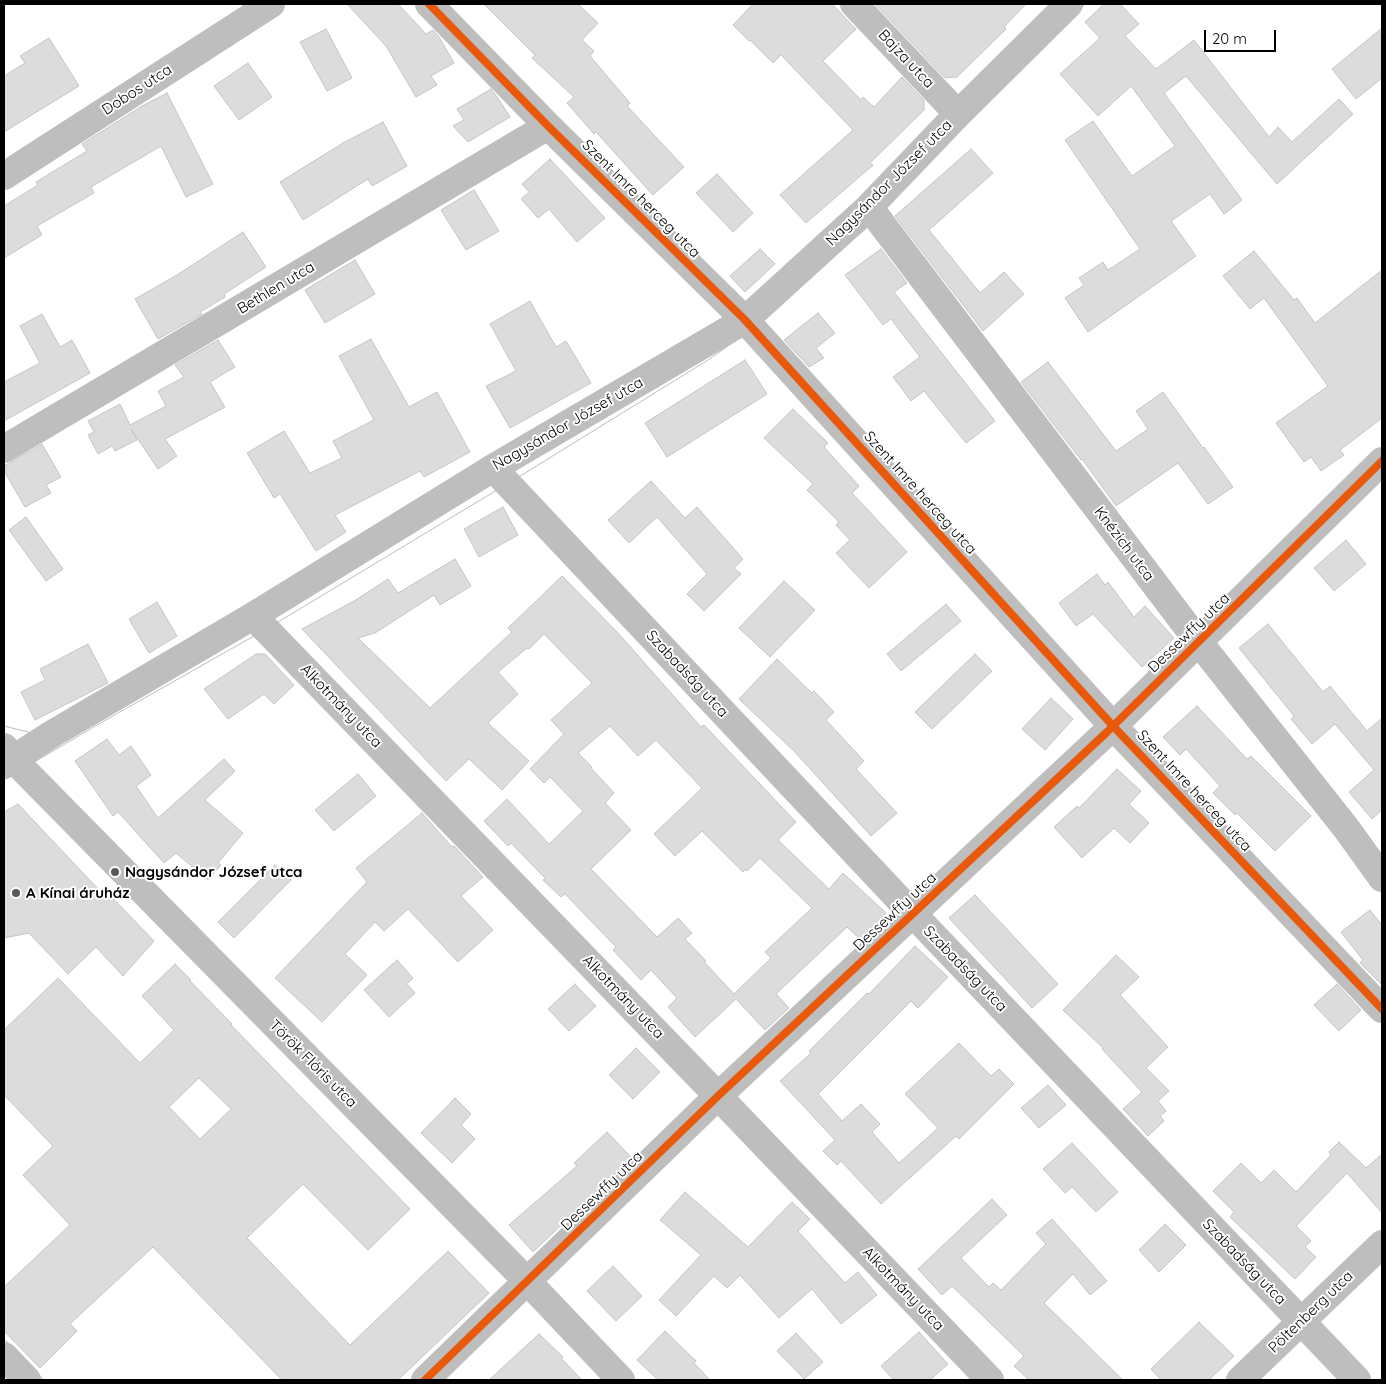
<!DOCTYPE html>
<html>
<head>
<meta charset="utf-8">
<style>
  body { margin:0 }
  #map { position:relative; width:1386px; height:1384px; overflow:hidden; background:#fff; font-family:Quicksand,sans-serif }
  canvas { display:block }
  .frame { position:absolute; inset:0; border:5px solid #000; pointer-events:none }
  .scale { position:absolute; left:1204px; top:30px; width:72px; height:22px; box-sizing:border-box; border:2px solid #000; border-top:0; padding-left:6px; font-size:15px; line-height:18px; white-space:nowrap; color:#000; -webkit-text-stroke:4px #fff; paint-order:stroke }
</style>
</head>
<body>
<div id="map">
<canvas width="1386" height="1384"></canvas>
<div class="frame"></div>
<div class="scale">20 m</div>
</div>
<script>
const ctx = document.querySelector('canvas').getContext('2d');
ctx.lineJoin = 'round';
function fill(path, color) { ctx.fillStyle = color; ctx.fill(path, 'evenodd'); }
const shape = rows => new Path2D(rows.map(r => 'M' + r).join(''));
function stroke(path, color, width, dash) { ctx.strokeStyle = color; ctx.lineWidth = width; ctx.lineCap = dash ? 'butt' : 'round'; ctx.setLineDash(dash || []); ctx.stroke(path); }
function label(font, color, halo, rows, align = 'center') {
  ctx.font = font + ' Quicksand,sans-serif'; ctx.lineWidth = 4; ctx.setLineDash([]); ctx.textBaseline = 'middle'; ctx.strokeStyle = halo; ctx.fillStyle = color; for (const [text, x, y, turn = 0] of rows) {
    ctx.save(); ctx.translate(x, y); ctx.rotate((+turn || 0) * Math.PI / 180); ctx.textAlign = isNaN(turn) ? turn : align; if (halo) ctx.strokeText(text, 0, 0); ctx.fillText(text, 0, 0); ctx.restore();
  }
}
const building = shape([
  [347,4,398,4,426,34,433,30,439,37,454,63,431,76,437,85,416,97,386,46,347,4],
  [484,4,578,4,598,23,582,40,594,51,590,56,630,103,627,106,684,167,653,195,596,132,594,134,567,103,574,97,532,58,535,55,484,4],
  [753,4,832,4,856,29,823,61,861,100,863,97,874,107,902,77,924,100,924,110,870,163,873,165,806,223,780,195,853,130,781,55,773,63,750,40,749,41,733,25,753,4],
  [875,4,1026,4,1004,27,1006,29,957,77,945,78,875,4],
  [1104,4,1120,4,1139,24,1125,36,1156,69,1194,40,1269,137,1278,127,1292,142,1339,99,1353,114,1277,184,1186,76,1164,93,1242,200,1224,214,1210,194,1171,221,1196,256,1088,332,1065,298,1084,285,1079,278,1103,262,1108,270,1140,249,1065,140,1093,121,1132,176,1175,146,1131,86,1098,116,1060,74,1100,38,1085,22,1104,4],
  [1382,28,1382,78,1356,99,1332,69,1382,28],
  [326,29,352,78,327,91,300,42,326,29],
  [49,38,79,86,4,132,4,76,25,63,20,56,49,38],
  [248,63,272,97,239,120,214,86,248,63],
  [491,89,498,98,510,117,468,142,453,126,464,120,457,109,491,89],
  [167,93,213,184,186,197,161,146,91,187,94,193,37,226,42,235,4,258,4,206,38,185,36,182,87,151,82,144,142,106,167,93],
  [383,122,407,166,372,186,368,179,303,220,280,182,343,143,383,122],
  [971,149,993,173,929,230,980,293,1004,272,1024,294,983,331,895,216,971,149],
  [550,159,605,218,577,242,549,209,538,218,521,199,529,192,522,184,550,159],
  [717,174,753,213,733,232,696,193,717,174],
  [474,190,499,231,466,250,441,210,474,190],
  [243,232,266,267,224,294,225,297,200,312,202,314,158,339,135,299,177,275,243,232],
  [760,249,775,264,745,292,730,276,760,249],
  [881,249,907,283,894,292,995,421,966,443,924,391,911,401,893,377,920,357,891,319,883,325,845,275,881,249],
  [1254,251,1294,300,1297,298,1315,323,1382,270,1382,418,1340,450,1344,455,1321,471,1311,457,1304,462,1276,423,1328,386,1264,298,1250,309,1223,276,1254,251],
  [355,260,375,294,325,323,305,290,355,260],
  [530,301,556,347,566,341,591,383,510,428,486,386,516,371,490,324,530,301],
  [818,313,835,333,816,348,824,358,809,367,784,340,818,313],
  [42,314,60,347,72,340,90,373,4,421,4,382,40,363,20,326,42,314],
  [371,339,409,407,437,392,470,452,424,477,420,471,335,515,346,532,316,551,280,494,274,498,247,453,284,431,310,473,342,458,333,441,374,420,339,356,371,339],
  [218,340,235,367,210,382,225,407,165,439,177,456,158,469,131,429,137,440,115,451,112,446,98,454,88,435,94,432,88,421,120,404,130,425,166,406,158,391,184,377,175,365,218,340],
  [745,360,767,394,667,457,645,423,745,360],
  [1048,362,1116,451,1148,429,1136,411,1163,392,1203,448,1204,447,1233,487,1208,504,1178,463,1116,506,1082,459,1081,460,1021,382,1048,362],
  [793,409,828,443,824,447,859,486,852,493,907,552,869,588,836,553,850,540,836,525,839,522,807,490,813,484,764,438,793,409],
  [42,444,61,477,46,485,51,493,25,507,4,471,4,466,42,444],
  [651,481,685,518,697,507,743,559,734,568,741,574,704,611,687,594,707,574,657,517,629,543,608,520,651,481],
  [503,507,518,535,479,557,464,529,503,507],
  [26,517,63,569,46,581,9,530,26,517],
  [1346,540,1366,564,1334,591,1314,568,1346,540],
  [455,559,471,586,440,605,434,595,375,633,358,638,430,708,512,632,508,628,562,576,619,634,701,727,704,725,796,822,778,840,829,889,843,873,886,913,861,940,847,927,776,994,789,1008,765,1030,736,999,695,1037,668,1007,677,998,651,970,641,980,613,950,616,947,565,894,561,897,543,880,545,878,511,843,508,846,484,821,507,799,549,844,583,811,550,777,544,783,530,769,564,734,551,720,592,683,544,634,529,649,527,648,498,672,518,694,488,723,529,761,502,790,469,759,446,781,302,629,354,601,388,579,398,593,455,559],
  [610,726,638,756,656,740,702,788,654,834,675,856,702,831,743,872,746,869,747,871,760,858,812,908,765,952,771,958,734,994,704,962,706,961,685,939,692,933,678,918,657,937,591,869,631,830,605,803,614,793,591,768,592,767,578,753,610,726],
  [1097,574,1105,585,1108,582,1134,617,1145,606,1174,638,1142,667,1093,614,1076,626,1059,603,1097,574],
  [784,581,815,610,770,657,739,628,784,581],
  [157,602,177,636,149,653,129,619,157,602],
  [946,604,961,621,901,671,887,654,946,604],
  [1268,624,1323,692,1330,686,1367,731,1382,718,1382,810,1372,819,1349,792,1374,770,1335,724,1312,744,1291,719,1294,716,1239,648,1268,624],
  [88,644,108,683,35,720,21,692,45,680,40,669,88,644],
  [256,654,265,654,294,685,274,704,264,694,228,719,204,689,256,654],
  [975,654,992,671,932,729,915,712,975,654],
  [777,659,812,693,814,691,834,712,826,720,864,761,856,769,897,813,871,836,795,752,739,699,777,659],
  [1051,698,1073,719,1045,750,1022,729,1051,698],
  [1197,706,1247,759,1251,756,1311,816,1275,851,1237,813,1235,815,1213,793,1220,786,1186,749,1180,755,1163,737,1197,706],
  [107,739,119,755,131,746,151,775,136,786,158,818,224,759,235,771,205,800,243,833,218,863,221,865,208,880,176,853,164,863,118,812,113,816,75,761,107,739],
  [1117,769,1141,791,1129,804,1149,823,1130,843,1114,828,1082,858,1054,827,1077,806,1079,808,1117,769],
  [358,774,376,796,334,831,315,810,358,774],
  [18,804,100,891,103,888,154,941,123,976,96,947,68,974,29,933,4,938,4,812,18,804],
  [422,813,452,847,454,846,483,877,461,896,493,930,458,962,408,909,384,931,375,922,345,954,367,975,322,1022,275,978,367,882,356,868,422,813],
  [275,865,291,880,234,938,218,922,275,865],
  [975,895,1058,984,1032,1008,949,918,975,895],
  [1370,910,1382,925,1382,985,1360,963,1363,960,1341,932,1370,910],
  [915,946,948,977,918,1008,911,1001,818,1094,842,1121,861,1104,880,1124,872,1132,899,1163,938,1128,905,1094,959,1043,991,1076,999,1069,1014,1084,959,1139,956,1136,881,1204,841,1161,837,1165,823,1151,835,1140,780,1081,811,1053,809,1051,867,993,869,994,915,946],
  [1116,955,1139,977,1120,995,1168,1047,1146,1068,1169,1091,1158,1101,1166,1111,1160,1116,1164,1121,1148,1136,1123,1109,1142,1092,1102,1049,1103,1048,1063,1010,1116,955],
  [397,960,413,978,407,984,415,993,389,1017,364,990,397,960],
  [175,964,191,980,190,981,232,1024,231,1025,410,1209,368,1250,303,1184,247,1238,350,1345,448,1251,489,1293,398,1380,282,1380,153,1247,70,1324,77,1331,40,1368,4,1331,4,1287,70,1225,23,1175,53,1146,4,1095,4,1030,58,978,140,1063,174,1030,142,996,175,964],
  [199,1078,231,1109,200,1139,169,1107,199,1078],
  [575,984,596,1006,569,1031,548,1009,575,984],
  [1337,984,1361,1010,1339,1031,1314,1005,1337,984],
  [636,1048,660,1072,633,1099,609,1075,636,1048],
  [1048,1085,1066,1105,1039,1128,1021,1108,1048,1085],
  [455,1098,471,1114,461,1125,475,1139,452,1163,421,1133,455,1098],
  [607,1132,632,1158,533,1252,509,1225,577,1166,574,1163,607,1132],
  [1339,1142,1366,1168,1382,1154,1382,1213,1347,1173,1296,1226,1311,1241,1305,1247,1316,1257,1295,1279,1230,1217,1234,1212,1213,1191,1241,1163,1261,1183,1274,1170,1296,1192,1331,1155,1329,1152,1339,1142],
  [1072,1143,1118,1192,1096,1212,1072,1187,1065,1193,1043,1169,1072,1143],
  [685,1192,748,1247,792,1202,810,1219,798,1231,845,1283,858,1272,877,1295,841,1324,812,1289,779,1318,740,1275,727,1288,714,1276,676,1316,659,1300,701,1255,660,1220,685,1192],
  [992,1199,1007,1215,961,1258,989,1287,993,1283,1001,1290,1046,1244,1036,1233,1052,1219,1107,1281,1090,1295,1073,1274,1044,1303,1123,1380,1029,1380,1014,1366,1024,1356,952,1286,942,1295,918,1269,992,1199],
  [1165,1224,1186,1245,1159,1272,1139,1250,1165,1224],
  [613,1266,642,1296,616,1321,587,1291,613,1266],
  [1199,1322,1234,1356,1209,1380,1161,1380,1151,1369,1199,1322],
  [665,1331,696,1361,694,1363,710,1380,658,1380,637,1360,665,1331],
  [919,1332,948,1364,930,1380,894,1380,881,1366,919,1332],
  [796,1333,823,1362,804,1379,777,1351,796,1333],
  [539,1334,563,1357,561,1358,582,1380,489,1380,539,1334]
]);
const minor = shape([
  [429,4,548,126,745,320,1113,726,1382,1009],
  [854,4,958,114],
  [4,176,271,4],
  [869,207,1198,641,1346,828,1382,878],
  [4,449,548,126],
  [493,468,913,914,1357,1380],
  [253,616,718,1096,990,1380],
  [4,747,13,759,528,1282,621,1380],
  [4,765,52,734,253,616,493,468,745,320,869,207,958,114,1069,4],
  [4,1356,27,1380],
  [425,1380,718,1096,1107,732,1382,461],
  [1240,1380,1382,1244]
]);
const tram = shape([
  [4,726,32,733,52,734,85,728],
  [4,780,97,725,268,628,517,478,708,360,735,341,752,328,870,225,965,122,1085,4],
  [4,1339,44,1380]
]);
const cycleway = shape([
  [429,4,548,126,745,320,1113,726,1382,1009],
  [425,1380,718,1096,1107,732,1382,461]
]);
const markers = [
  [115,872,5,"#595959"],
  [16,893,5,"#595959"]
];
const streetNames = [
  ["Bajza utca",906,59,47],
  ["Dobos utca",137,90,-33],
  ["Nagysándor József utca",889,183,-45],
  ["Szent Imre herceg utca",641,199,45],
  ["Bethlen utca",276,288,-31],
  ["Nagysándor József utca",568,424,-30],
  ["Szent Imre herceg utca",920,493,48],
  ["Knézich utca",1124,544,53],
  ["Dessewffy utca",1189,633,-44],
  ["Szabadság utca",687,674,47],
  ["Alkotmány utca",341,706,46],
  ["Szent Imre herceg utca",1194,791,47],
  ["Dessewffy utca",895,912,-43],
  ["Szabadság utca",965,969,46],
  ["Alkotmány utca",623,997,46],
  ["Török Flóris utca",313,1064,45],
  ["Dessewffy utca",602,1191,-44],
  ["Szabadság utca",1244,1262,46],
  ["Alkotmány utca",903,1289,46],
  ["Pöltenberg utca",1311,1312,-44]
];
const poiNames = [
  ["Nagysándor József utca",125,872],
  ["A Kínai áruház",26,893]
];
fill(building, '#dcdcdc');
stroke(building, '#c5c5c5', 1);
stroke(minor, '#bebebe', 28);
stroke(tram, '#bdbdbd', 1);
stroke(cycleway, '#e8590c', 8);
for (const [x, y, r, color] of markers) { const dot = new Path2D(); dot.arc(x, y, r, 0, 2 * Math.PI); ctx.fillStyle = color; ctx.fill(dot); stroke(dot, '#fff', 2); }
label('15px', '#000', '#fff', streetNames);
label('bold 15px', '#000', '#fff', poiNames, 'left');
</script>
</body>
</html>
